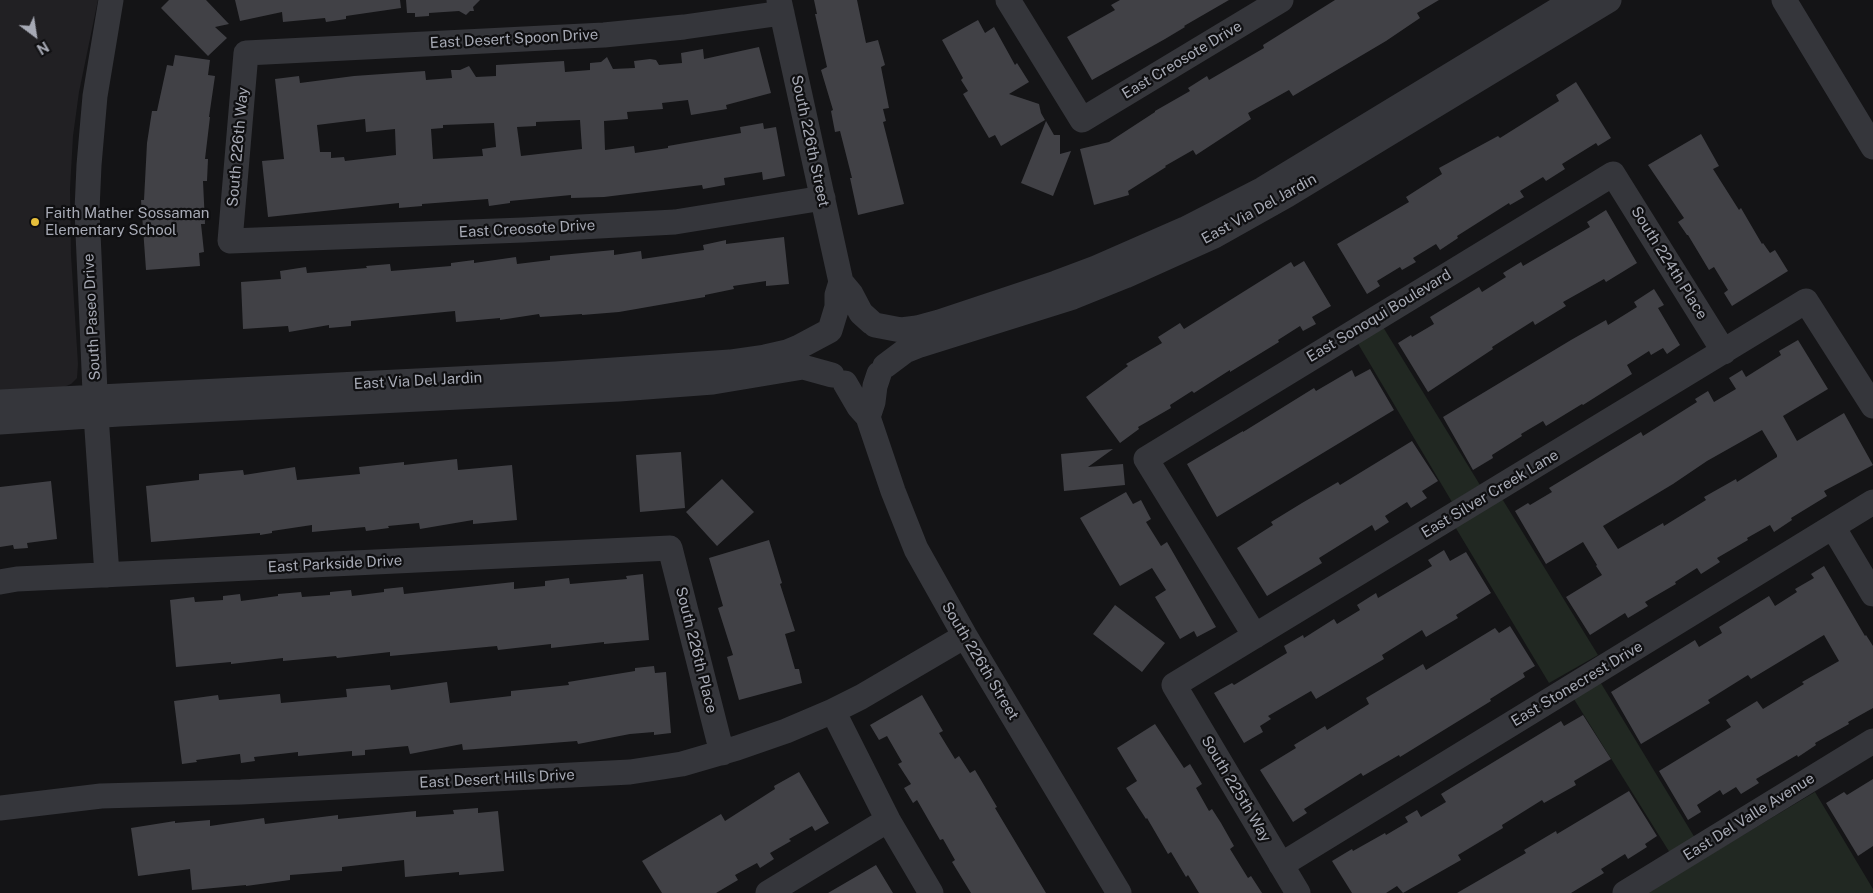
<!DOCTYPE html>
<html>
<head>
<meta charset="utf-8">
<style>
  body { margin:0 }
  #map { position:relative; width:1873px; height:893px; overflow:hidden; background:#141416; font-family:"Public Sans",sans-serif }
  canvas { display:block }
  .north { position:absolute; left:10px; top:10px; width:50px; height:50px; -webkit-text-stroke:4px #0f0f11; paint-order:stroke; rotate:149deg; font-size:14px; font-weight:700; line-height:20px; text-align:center; color:#a7aab5 }
  .north::after { content:''; display:block; margin:auto; width:18px; height:22px; background:#a7aab5; clip-path:polygon(50% 0,100% 100%,50% 72%,0 100%) }
</style>
</head>
<body>
<div id="map">
<canvas width="1873" height="893"></canvas>
<div class="north">N</div>
</div>
<script>
const ctx = document.querySelector('canvas').getContext('2d');
ctx.lineJoin = 'round';
function fill(path, color) { ctx.fillStyle = color; ctx.fill(path, 'evenodd'); }
const shape = rows => new Path2D(rows.map(r => 'M' + r).join(''));
function stroke(path, color, width, dash) { ctx.strokeStyle = color; ctx.lineWidth = width; ctx.lineCap = dash ? 'butt' : 'round'; ctx.setLineDash(dash || []); ctx.stroke(path); }
function label(font, color, halo, rows, align = 'center') {
  ctx.font = font + ' "Public Sans",sans-serif'; ctx.lineWidth = 4.5; ctx.setLineDash([]); ctx.textBaseline = 'middle'; ctx.strokeStyle = halo; ctx.fillStyle = color; for (const [text, x, y, turn = 0] of rows) {
    ctx.save(); ctx.translate(x, y); ctx.rotate((+turn || 0) * Math.PI / 180); ctx.textAlign = isNaN(turn) ? turn : align; if (halo) ctx.strokeText(text, 0, 0); ctx.fillText(text, 0, 0); ctx.restore();
  }
}
const built = shape([
  [0,0,98,0,79,92,73,136,70,189,71,255,78,364,77,378,71,384,64,387,0,391]
]);
const green = shape([
  [1383,327,1480,485,1452,502,1357,342],
  [1501,497,1598,655,1549,683,1454,525],
  [1599,680,1695,838,1670,853,1572,696],
  [1815,792,1873,889,1873,893,1646,893]
]);
const building = shape([
  [169,0,206,0,229,24,215,27,227,38,208,56,161,8],
  [235,0,400,0,401,8,346,16,346,19,326,22,325,18,283,22,282,12,240,21],
  [406,0,480,0,473,7,474,11,470,11,466,15,459,11,429,13,429,16,415,17,415,13,407,13],
  [814,0,857,0,866,43,878,40,885,65,881,67,889,108,883,109,886,121,883,122,904,204,858,215,850,178,852,178,840,131,835,132,831,111,833,110,821,70,827,67,815,14,817,14],
  [1120,0,1229,0,1184,26,1185,27,1165,39,1092,80,1067,37,1115,10,1111,5],
  [1335,0,1439,0,1417,13,1420,18,1386,41,1293,96,1289,90,1248,113,1251,119,1196,155,1193,150,1165,166,1166,167,1128,191,1129,195,1094,205,1080,149,1109,142,1155,112,1155,111,1190,91,1188,88,1207,76,1209,80,1264,48,1263,45],
  [978,20,985,33,994,27,1015,65,1017,63,1029,82,1009,94,1039,104,1041,113,1045,120,1001,146,995,135,989,138,963,94,968,91,961,80,963,78,942,40],
  [759,47,771,93,726,105,727,109,691,115,688,100,662,103,663,109,627,112,628,119,604,121,605,150,634,146,635,153,668,148,668,146,741,133,740,127,763,123,764,129,776,127,785,176,763,180,762,172,724,178,725,185,703,189,702,185,604,197,571,198,571,195,510,201,510,203,489,206,488,199,422,204,422,206,399,208,399,203,268,217,262,161,284,159,275,79,299,76,300,83,354,76,425,71,426,80,452,78,451,70,460,70,469,66,476,77,496,76,496,65,564,61,565,72,590,70,590,63,601,62,607,57,613,69,635,68,634,61,650,59,656,60,659,65,682,63,681,53,703,49,704,59],
  [365,119,366,132,395,129,396,155,345,161,344,157,331,158,331,152,320,152,317,125],
  [580,120,582,149,521,156,517,127,536,126,536,122],
  [494,123,496,147,482,149,483,156,433,159,431,129,443,128,443,125],
  [175,55,210,60,208,75,215,76,209,117,210,117,205,159,208,159,207,181,203,181,205,224,201,224,204,252,199,253,200,266,146,270,141,200,144,200,147,143,152,111,157,111,167,65,173,66],
  [1576,82,1611,138,1598,146,1596,143,1562,164,1565,169,1546,181,1543,177,1520,191,1524,197,1510,205,1509,203,1457,236,1458,238,1440,250,1436,244,1413,258,1416,262,1402,270,1400,267,1377,281,1380,286,1367,294,1337,244,1409,202,1406,197,1442,174,1439,168,1498,136,1500,138,1559,101,1556,95],
  [1046,121,1054,135,1060,135,1060,154,1071,151,1053,196,1021,183],
  [1701,134,1719,166,1713,169,1739,210,1741,208,1762,244,1763,243,1770,253,1775,250,1788,271,1732,306,1724,293,1728,290,1714,267,1709,270,1688,235,1687,235,1678,222,1684,218,1648,165],
  [1606,210,1637,263,1606,282,1604,279,1563,302,1566,306,1535,325,1533,321,1492,347,1493,349,1428,392,1398,343,1411,335,1412,337,1434,324,1430,317,1466,295,1479,287,1482,292,1506,277,1503,273,1521,262,1523,266,1590,227,1587,222],
  [784,237,789,284,766,286,766,281,733,286,734,289,705,295,705,297,619,312,582,315,582,314,540,317,539,314,500,320,500,318,456,322,455,311,351,321,351,326,329,328,329,325,289,332,288,326,243,329,241,282,281,279,280,271,306,267,307,273,367,268,366,266,390,264,391,271,451,266,451,263,474,260,474,263,516,257,517,264,550,260,550,256,614,250,614,255,641,251,642,259,704,250,703,245,726,240,726,244],
  [1304,261,1331,306,1312,317,1316,324,1303,331,1300,326,1278,340,1279,342,1230,372,1230,370,1194,393,1192,391,1170,405,1171,408,1138,427,1139,429,1120,443,1086,397,1128,366,1126,364,1162,343,1158,337,1180,323,1184,329,1291,262,1294,267],
  [1654,289,1664,305,1658,308,1680,345,1667,354,1663,348,1651,355,1649,351,1627,365,1632,374,1583,405,1582,404,1546,426,1543,421,1521,434,1522,436,1492,455,1493,458,1473,470,1443,417,1571,340,1606,320,1608,325,1637,307,1634,302],
  [1798,340,1828,389,1783,416,1797,441,1844,413,1873,465,1824,491,1827,496,1791,518,1792,520,1774,532,1770,525,1747,538,1748,540,1717,558,1720,562,1701,574,1697,568,1675,582,1676,584,1645,602,1648,606,1628,618,1625,613,1590,635,1566,597,1602,575,1596,566,1597,565,1583,542,1546,564,1515,511,1528,503,1530,505,1552,492,1549,488,1641,432,1643,436,1697,402,1695,399,1708,391,1714,402,1736,389,1729,378,1742,370,1746,377,1781,355,1779,351],
  [1762,430,1777,455,1777,457,1737,482,1736,479,1704,497,1706,500,1664,526,1663,523,1618,549,1603,526,1673,484,1707,461],
  [1370,369,1394,410,1217,517,1187,464,1243,431,1243,432,1314,388,1316,391,1352,370,1355,377],
  [1412,441,1438,481,1422,491,1427,498,1411,508,1407,502,1385,516,1389,522,1375,531,1372,525,1319,558,1322,563,1267,596,1237,548,1273,525,1271,522,1302,503,1338,482,1340,485],
  [1113,449,1088,467,1123,464,1125,485,1064,491,1061,454],
  [681,452,685,508,640,512,636,455],
  [457,459,458,470,512,465,517,520,473,524,473,520,420,529,419,523,388,526,389,528,366,531,365,527,312,532,312,525,272,531,272,533,260,535,260,533,151,542,146,486,199,480,199,474,243,470,244,475,295,467,297,480,360,474,359,467,404,462,404,465],
  [722,479,754,512,717,546,686,512],
  [51,481,57,539,27,543,28,548,14,549,13,545,0,547,0,487],
  [1126,492,1133,504,1141,500,1151,519,1146,522,1161,546,1167,542,1216,627,1197,637,1194,631,1180,639,1155,597,1166,590,1152,568,1120,586,1080,518],
  [769,540,782,583,780,584,795,631,785,634,795,669,799,669,802,683,739,700,727,657,733,655,718,608,723,606,709,558],
  [1444,550,1450,561,1466,552,1491,593,1456,615,1458,618,1426,637,1422,630,1382,655,1384,659,1316,699,1311,691,1268,716,1271,719,1260,726,1263,732,1244,743,1214,693,1232,683,1234,685,1287,653,1284,646,1303,635,1304,638,1334,619,1337,624,1360,610,1357,605,1376,593,1378,598,1432,566,1428,560],
  [1824,566,1865,636,1866,635,1873,646,1873,708,1848,722,1849,724,1815,743,1816,745,1798,757,1797,755,1756,779,1759,783,1741,794,1736,787,1723,795,1720,790,1697,805,1701,812,1688,820,1659,771,1731,727,1726,720,1757,701,1763,709,1804,684,1802,682,1839,661,1824,635,1751,679,1748,675,1708,700,1710,703,1641,744,1611,692,1695,640,1699,647,1722,633,1719,627,1769,596,1775,606,1797,592,1795,589,1814,578,1811,574],
  [643,574,649,640,604,644,604,642,551,648,551,644,498,650,497,646,390,656,390,652,337,658,336,656,283,661,283,658,231,664,231,662,176,667,170,600,194,597,195,602,223,600,223,596,240,594,241,601,278,596,278,594,301,592,302,597,330,595,330,592,351,590,352,596,384,592,384,589,403,587,404,594,514,582,514,589,545,586,545,581,569,578,570,584,627,579,626,576],
  [1115,605,1165,643,1142,672,1093,634],
  [1510,626,1535,666,1523,673,1525,677,1490,699,1491,701,1400,757,1399,755,1363,776,1361,773,1304,809,1307,813,1293,822,1260,770,1296,748,1294,745,1325,726,1327,730,1369,704,1366,698,1423,664,1426,670,1495,628,1499,633],
  [654,666,655,673,666,672,671,733,654,735,654,732,630,734,578,744,577,741,463,750,462,744,410,754,408,746,365,750,365,755,352,756,352,751,298,756,298,752,254,757,255,761,241,763,240,754,196,760,197,762,182,764,174,701,218,695,219,700,280,694,281,703,347,697,346,689,390,685,391,690,447,682,450,703,511,696,511,691,569,685,568,682,635,671,635,668],
  [922,695,943,731,939,733,955,759,959,756,970,773,975,770,997,807,995,808,1046,893,971,893,952,862,955,860,943,839,940,840,917,800,913,803,904,788,911,784,898,764,902,762,887,736,879,740,870,725],
  [1583,715,1611,759,1574,781,1576,785,1544,803,1542,800,1502,825,1503,828,1458,855,1461,860,1403,893,1397,886,1386,893,1352,893,1332,861,1352,849,1353,851,1385,833,1386,835,1408,822,1405,817,1417,810,1421,817,1446,802,1441,794,1561,721,1564,726],
  [1155,724,1184,768,1190,764,1202,784,1196,788,1209,811,1212,809,1221,823,1234,846,1230,849,1248,878,1251,876,1262,893,1199,893,1188,875,1186,877,1171,852,1168,854,1147,818,1146,819,1126,788,1137,781,1117,748],
  [799,772,829,823,815,831,812,826,789,839,791,841,770,853,774,859,760,868,757,863,735,875,738,880,716,893,662,893,642,861,721,814,725,821,775,789,774,786],
  [1873,779,1873,846,1858,856,1826,803,1844,792,1847,795],
  [1629,791,1657,836,1645,844,1647,847,1628,859,1625,854,1601,869,1604,873,1571,893,1457,893,1526,853,1524,850,1556,831,1557,834],
  [478,808,478,813,498,811,504,871,459,875,459,872,405,877,404,860,342,867,342,871,290,875,290,880,246,886,246,885,192,890,190,869,138,876,131,828,175,821,175,823,210,820,210,826,264,818,265,824,338,815,338,819,416,811,416,817,454,814,453,810],
  [876,865,893,893,828,893]
]);
const minor = shape([
  [779,0,841,282,851,294,861,313,871,322],
  [1008,0,1082,120,1281,0],
  [1784,0,1873,147],
  [782,13,684,27,604,35,246,53,230,241,523,230,675,222,823,198],
  [875,325,901,330,917,328,939,322,1056,283,1096,268,1185,229,1263,189,1574,0],
  [830,330,837,307,837,295,841,282],
  [885,366,905,351,920,345,1073,297,1125,276,1214,236,1287,195,1609,0],
  [845,383,859,407,868,417,893,491,916,549,965,636,1119,893],
  [0,402,556,374,730,362,765,357,787,352,799,347,829,331],
  [868,417,873,402,875,386,879,374],
  [0,422,119,414,619,389,713,382,803,367,832,375],
  [1833,527,1873,594],
  [107,575,96,415,87,210,89,165,95,96,111,0],
  [0,582,17,579,670,548,722,753],
  [1255,636,1146,459,1613,174,1724,352],
  [833,711,888,820,931,893],
  [0,808,101,796,241,792,630,772,682,764,737,748,786,731,833,711,861,697,965,636],
  [1281,865,1873,502],
  [768,893,888,820],
  [1298,893,1174,685,1806,301,1873,406],
  [1625,893,1873,741]
]);
const markers = [
  [35,222,5,"#e7bf3b"]
];
const streetNames = [
  ["East Desert Spoon Drive",514,39,-3],
  ["East Creosote Drive",1182,60,-31],
  ["South 226th Street",810,141,78],
  ["South 226th Way",238,147,-85],
  ["East Via Del Jardin",1259,209,-29],
  ["East Creosote Drive",527,229,-3],
  ["South 224th Place",1669,263,58],
  ["East Sonoqui Boulevard",1379,316,-31],
  ["South Paseo Drive",92,317,-93],
  ["East Via Del Jardin",418,381,-3],
  ["East Silver Creek Lane",1490,494,-31],
  ["East Parkside Drive",335,564,-3],
  ["South 226th Place",696,650,76],
  ["South 226th Street",980,661,59],
  ["East Stonecrest Drive",1577,684,-31],
  ["East Desert Hills Drive",497,779,-3],
  ["South 225th Way",1236,789,59],
  ["East Del Valle Avenue",1749,817,-32]
];
const poiNames = [
  ["Faith Mather Sossaman",45,213],
  ["Elementary School",45,230]
];
fill(built, '#212023');
fill(green, '#212822');
fill(building, '#414146');
stroke(minor, '#35363b', 25);
for (const [x, y, r, color] of markers) { const dot = new Path2D(); dot.arc(x, y, r, 0, 2 * Math.PI); ctx.fillStyle = color; ctx.fill(dot); stroke(dot, '#0f0f11', 2); }
label('15px', '#a7aab5', '#0f0f11', streetNames);
label('15px', '#a7aab5', '#0f0f11', poiNames, 'left');
</script>
</body>
</html>
